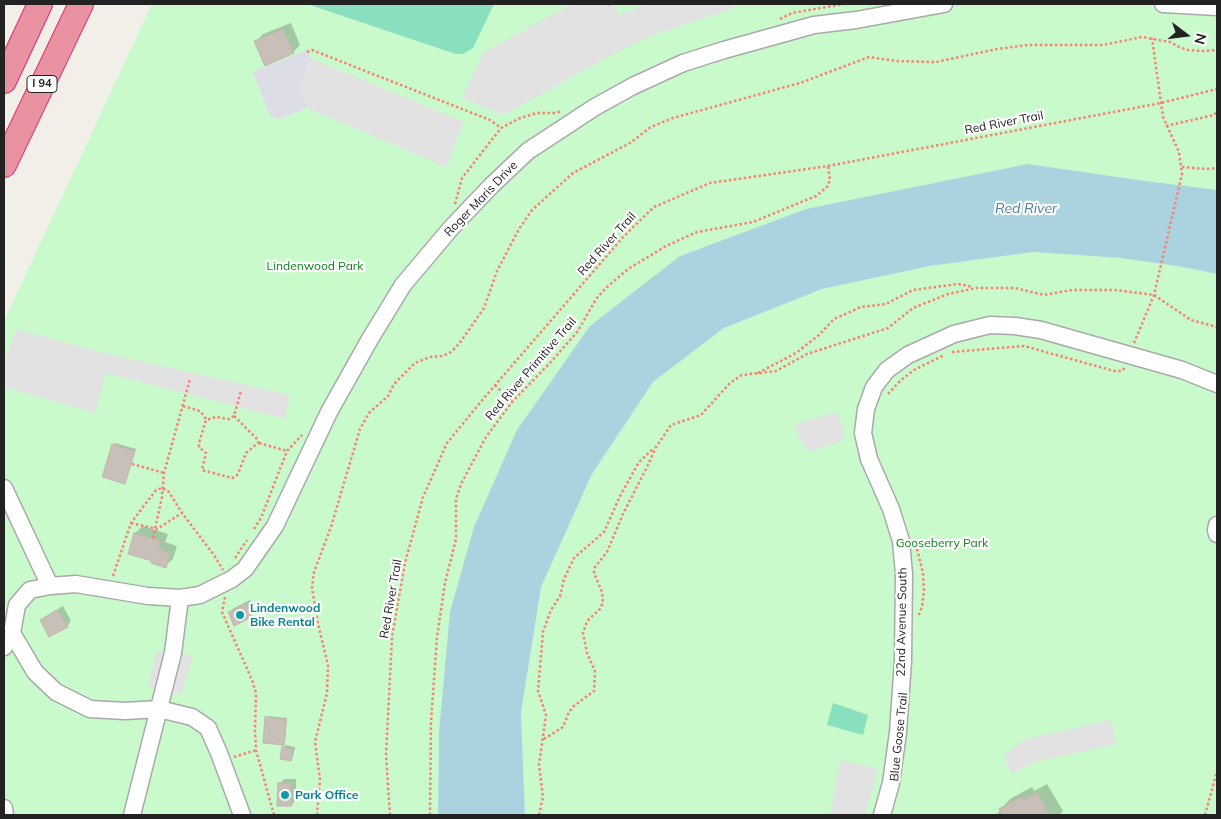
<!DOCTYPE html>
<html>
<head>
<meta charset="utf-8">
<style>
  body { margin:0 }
  #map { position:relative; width:1221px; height:819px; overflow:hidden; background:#f2efe9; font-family:Mulish,sans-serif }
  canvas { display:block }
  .frame { position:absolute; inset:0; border:5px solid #222; pointer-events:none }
  .north { position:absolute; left:1161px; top:10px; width:50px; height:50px; -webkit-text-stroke:4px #fff; paint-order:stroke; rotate:105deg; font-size:14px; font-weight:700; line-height:20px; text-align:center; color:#222 }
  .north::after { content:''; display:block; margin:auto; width:18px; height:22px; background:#222; clip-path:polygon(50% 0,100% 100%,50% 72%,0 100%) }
</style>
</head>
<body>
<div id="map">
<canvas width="1221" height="819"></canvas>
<div class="frame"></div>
<div class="north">N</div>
</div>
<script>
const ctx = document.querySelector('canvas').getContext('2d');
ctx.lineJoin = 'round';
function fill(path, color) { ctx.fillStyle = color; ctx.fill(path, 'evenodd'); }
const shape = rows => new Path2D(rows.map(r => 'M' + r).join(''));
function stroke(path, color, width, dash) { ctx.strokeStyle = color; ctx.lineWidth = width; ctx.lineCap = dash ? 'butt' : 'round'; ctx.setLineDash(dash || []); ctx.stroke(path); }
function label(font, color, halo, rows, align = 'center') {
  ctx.font = font + ' Mulish,sans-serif'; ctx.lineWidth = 4.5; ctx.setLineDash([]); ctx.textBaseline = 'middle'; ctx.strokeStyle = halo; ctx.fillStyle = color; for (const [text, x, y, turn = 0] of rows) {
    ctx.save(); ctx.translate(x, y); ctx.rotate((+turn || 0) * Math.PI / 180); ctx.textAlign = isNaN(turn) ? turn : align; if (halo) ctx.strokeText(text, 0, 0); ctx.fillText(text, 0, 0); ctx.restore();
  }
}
const park = shape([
  [152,4,1217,4,1217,190,1138,180,852,200,806,209,680,256,450,612,439,732,438,815,4,815,4,321],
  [1033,252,1121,258,1183,267,1217,274,1217,815,525,815,521,713,541,587,592,474,653,382,724,328,822,289,930,266]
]);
const pitch = shape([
  [307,4,494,4,473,48,463,54,456,54],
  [833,703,868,715,863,735,827,725]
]);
const parking = shape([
  [572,4,613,4,620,15,646,4,734,4,735,8,654,35,630,45,503,115,462,98,484,52],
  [310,58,464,122,446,167,309,109,299,87],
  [16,329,96,351,290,395,285,419,106,373,95,413,4,387,4,364],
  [837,412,845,437,836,443,808,452,798,436,794,424],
  [156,652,183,653,192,656,182,695,148,686],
  [1111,720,1116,744,1034,762,1012,774,1004,756,1025,739],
  [840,760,878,769,865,815,830,815]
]);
const plaza = shape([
  [307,50,310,58,299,87,308,107,280,119,270,116,253,72]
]);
const water = shape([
  [1028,164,1138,180,1217,190,1217,274,1183,267,1121,258,1033,252,930,266,822,289,724,328,653,382,592,474,541,587,521,713,525,815,438,815,439,732,450,612,474,527,517,430,590,326,680,256,806,209]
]);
const shadow = shape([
  [291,23,300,45,293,52,256,42,263,34],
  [115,443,136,449,125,483,113,445],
  [143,526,168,534,165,542,177,546,173,559,165,566,153,560,129,553,135,533],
  [250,600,256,611,251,616,229,613,234,608],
  [63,606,71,621,67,626,41,621,46,616],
  [268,716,287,718,285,741,283,743,266,718],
  [285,745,295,747,293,757,291,759,284,747],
  [284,779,296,779,296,800,291,805,279,784],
  [1047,784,1063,811,1059,815,996,815,1010,799,1032,787,1034,791]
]);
const building = shape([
  [283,29,294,53,265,66,254,41,283,29],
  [112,444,135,451,125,484,102,477,112,444],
  [134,533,161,541,159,549,170,553,166,568,151,563,152,561,128,554,134,533],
  [246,604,252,617,234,626,228,612,246,604],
  [58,610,68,627,49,637,40,620,58,610],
  [265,717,286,719,284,745,263,743,265,717],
  [282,747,293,749,291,761,280,759,282,747],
  [278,783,292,783,292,806,277,806,278,783],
  [1037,792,1050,815,1002,815,999,809,1022,796,1024,800,1037,792]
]);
const path = shape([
  [608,5,609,4],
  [780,19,792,13,844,4],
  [307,52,312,50,490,120,501,128],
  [1166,126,1214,115,1217,111],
  [1182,167,1207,169,1217,168],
  [455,204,462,178,501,128,520,118,537,113,555,113,562,111],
  [1134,343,1154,295,1182,174,1179,152,1163,117,1152,38],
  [952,352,1024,346,1114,371,1122,371,1125,367],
  [758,373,796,353,819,335,834,319,861,307,886,304,913,290,958,284,973,287],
  [495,385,512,402],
  [888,394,901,380,914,370,944,355],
  [183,406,200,411,207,420],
  [234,416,229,419,216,417,206,420,199,443,199,447,206,453,202,470,232,478,235,477,238,474,246,453,258,443,258,440,234,416,241,391],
  [259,443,287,451],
  [132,464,164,473],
  [131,523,157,529,182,513],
  [254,529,261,518,287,451,302,435],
  [153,538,162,497,164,473,190,379],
  [917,549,923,573,924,591,922,607,918,617],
  [235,558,247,540],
  [113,576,131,523,156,490,162,488,169,492,182,513,214,555,223,570],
  [225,597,222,612,252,680,256,693,255,731,256,750,274,815],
  [544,739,563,727,569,712,574,706,594,691,595,671,587,653,583,633,587,621,600,609,603,602,602,592,594,573,595,567,607,552,623,514,647,467,656,447,671,425,701,415,730,383,742,375,776,371,807,354,888,328,913,308,948,294,976,288,1015,288,1044,295,1072,290,1115,290,1154,295,1191,320,1217,327],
  [234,757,256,750],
  [317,815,320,779,315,742,327,693,328,665,318,624,312,588,314,572,331,527,360,429,369,413,388,396,394,384,415,363,430,357,443,356,451,352,459,344,484,308,497,271,519,229,532,210,573,173,630,143,651,127,673,118,800,83,869,57,896,61,936,62,997,49,1028,45,1103,45,1142,37,1170,42,1179,47,1188,50,1201,51,1217,50],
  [390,815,386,755,392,637,405,563,423,497,447,443,484,398,624,236,654,207,710,183,828,166,1161,103,1217,89],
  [430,815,431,722,437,637,445,583,456,539,456,499,461,484,486,437,512,402,549,364,578,331,596,299,606,288,628,269,666,246,697,232,753,222,816,196,827,187,830,180,828,166],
  [539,815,543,797,539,765,546,715,538,691,543,632,551,610,560,596,564,579,574,558,604,532,620,496,639,462,654,448],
  [1205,815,1217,771]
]);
const minor = shape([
  [1163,4,1217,7],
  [4,488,50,586],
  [1217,525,1216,530,1217,534],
  [12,633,35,672,56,692,90,709,125,711,159,709,192,717,208,728,219,753,242,815],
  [4,647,12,633,17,605,30,590,50,586,76,584,148,596,180,598,200,595,232,579,245,569,275,526,329,412,370,339,403,285,451,228,492,185,528,151,595,107,633,86,683,63,724,50,814,25,856,20,944,4],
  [4,808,5,815],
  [132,815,173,653,180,598],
  [882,815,891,783,898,732,903,661,904,574,901,541,891,509,869,459,863,433,866,409,874,387,887,370,908,355,954,334,990,325,1015,326,1041,330,1182,370,1217,384]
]);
const highway = shape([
  [4,81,40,4],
  [4,165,81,4]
]);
const markers = [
  [240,615,5,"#0f9aa8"],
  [285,795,5,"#0f9aa8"]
];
const shields = [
  [42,84,30]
];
const shieldNames = [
  ["I 94",42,84]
];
const streetNames = [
  ["Red River Trail",1004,123,-11],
  ["Roger Maris Drive",481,199,-46],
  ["Red River Trail",607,244,-48],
  ["Red River Primitive Trail",531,369,-49],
  ["Red River Trail",391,599,-80],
  ["22nd Avenue South",902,622,-89],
  ["Blue Goose Trail",899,737,-84]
];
const parkNames = [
  ["Lindenwood Park",315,266],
  ["Gooseberry Park",942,543]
];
const cultureNames = [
  ["Lindenwood",250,608],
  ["Bike Rental",250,622],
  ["Park Office",295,795]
];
const waterNames = [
  ["Red River",1026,209]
];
fill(park, '#c8facc');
fill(pitch, '#88e0be');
fill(parking, '#e2e2e2');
fill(plaza, '#dddde8');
fill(water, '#aad3df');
fill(shadow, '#0003');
fill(building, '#c7bfb8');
stroke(building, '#c4b6ab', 1);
stroke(minor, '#a9a9a9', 19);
stroke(highway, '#dc2a67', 26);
stroke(path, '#fa8072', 2.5, [2.5, 2.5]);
stroke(minor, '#fff', 16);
stroke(highway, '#e892a2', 24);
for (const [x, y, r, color] of markers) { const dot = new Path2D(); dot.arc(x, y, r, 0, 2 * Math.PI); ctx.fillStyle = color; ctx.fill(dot); stroke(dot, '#fff', 2); }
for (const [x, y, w] of shields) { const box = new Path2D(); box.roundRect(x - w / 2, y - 8.5, w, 17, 4); ctx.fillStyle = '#fff'; ctx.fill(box); stroke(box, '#222', 1); }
label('bold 11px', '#222', null, shieldNames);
label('12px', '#222', '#fff', streetNames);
label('12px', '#0c8416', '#fff', parkNames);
label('bold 12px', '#0d838f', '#fff', cultureNames, 'left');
label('italic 14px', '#4a7aab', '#fff', waterNames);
</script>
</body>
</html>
